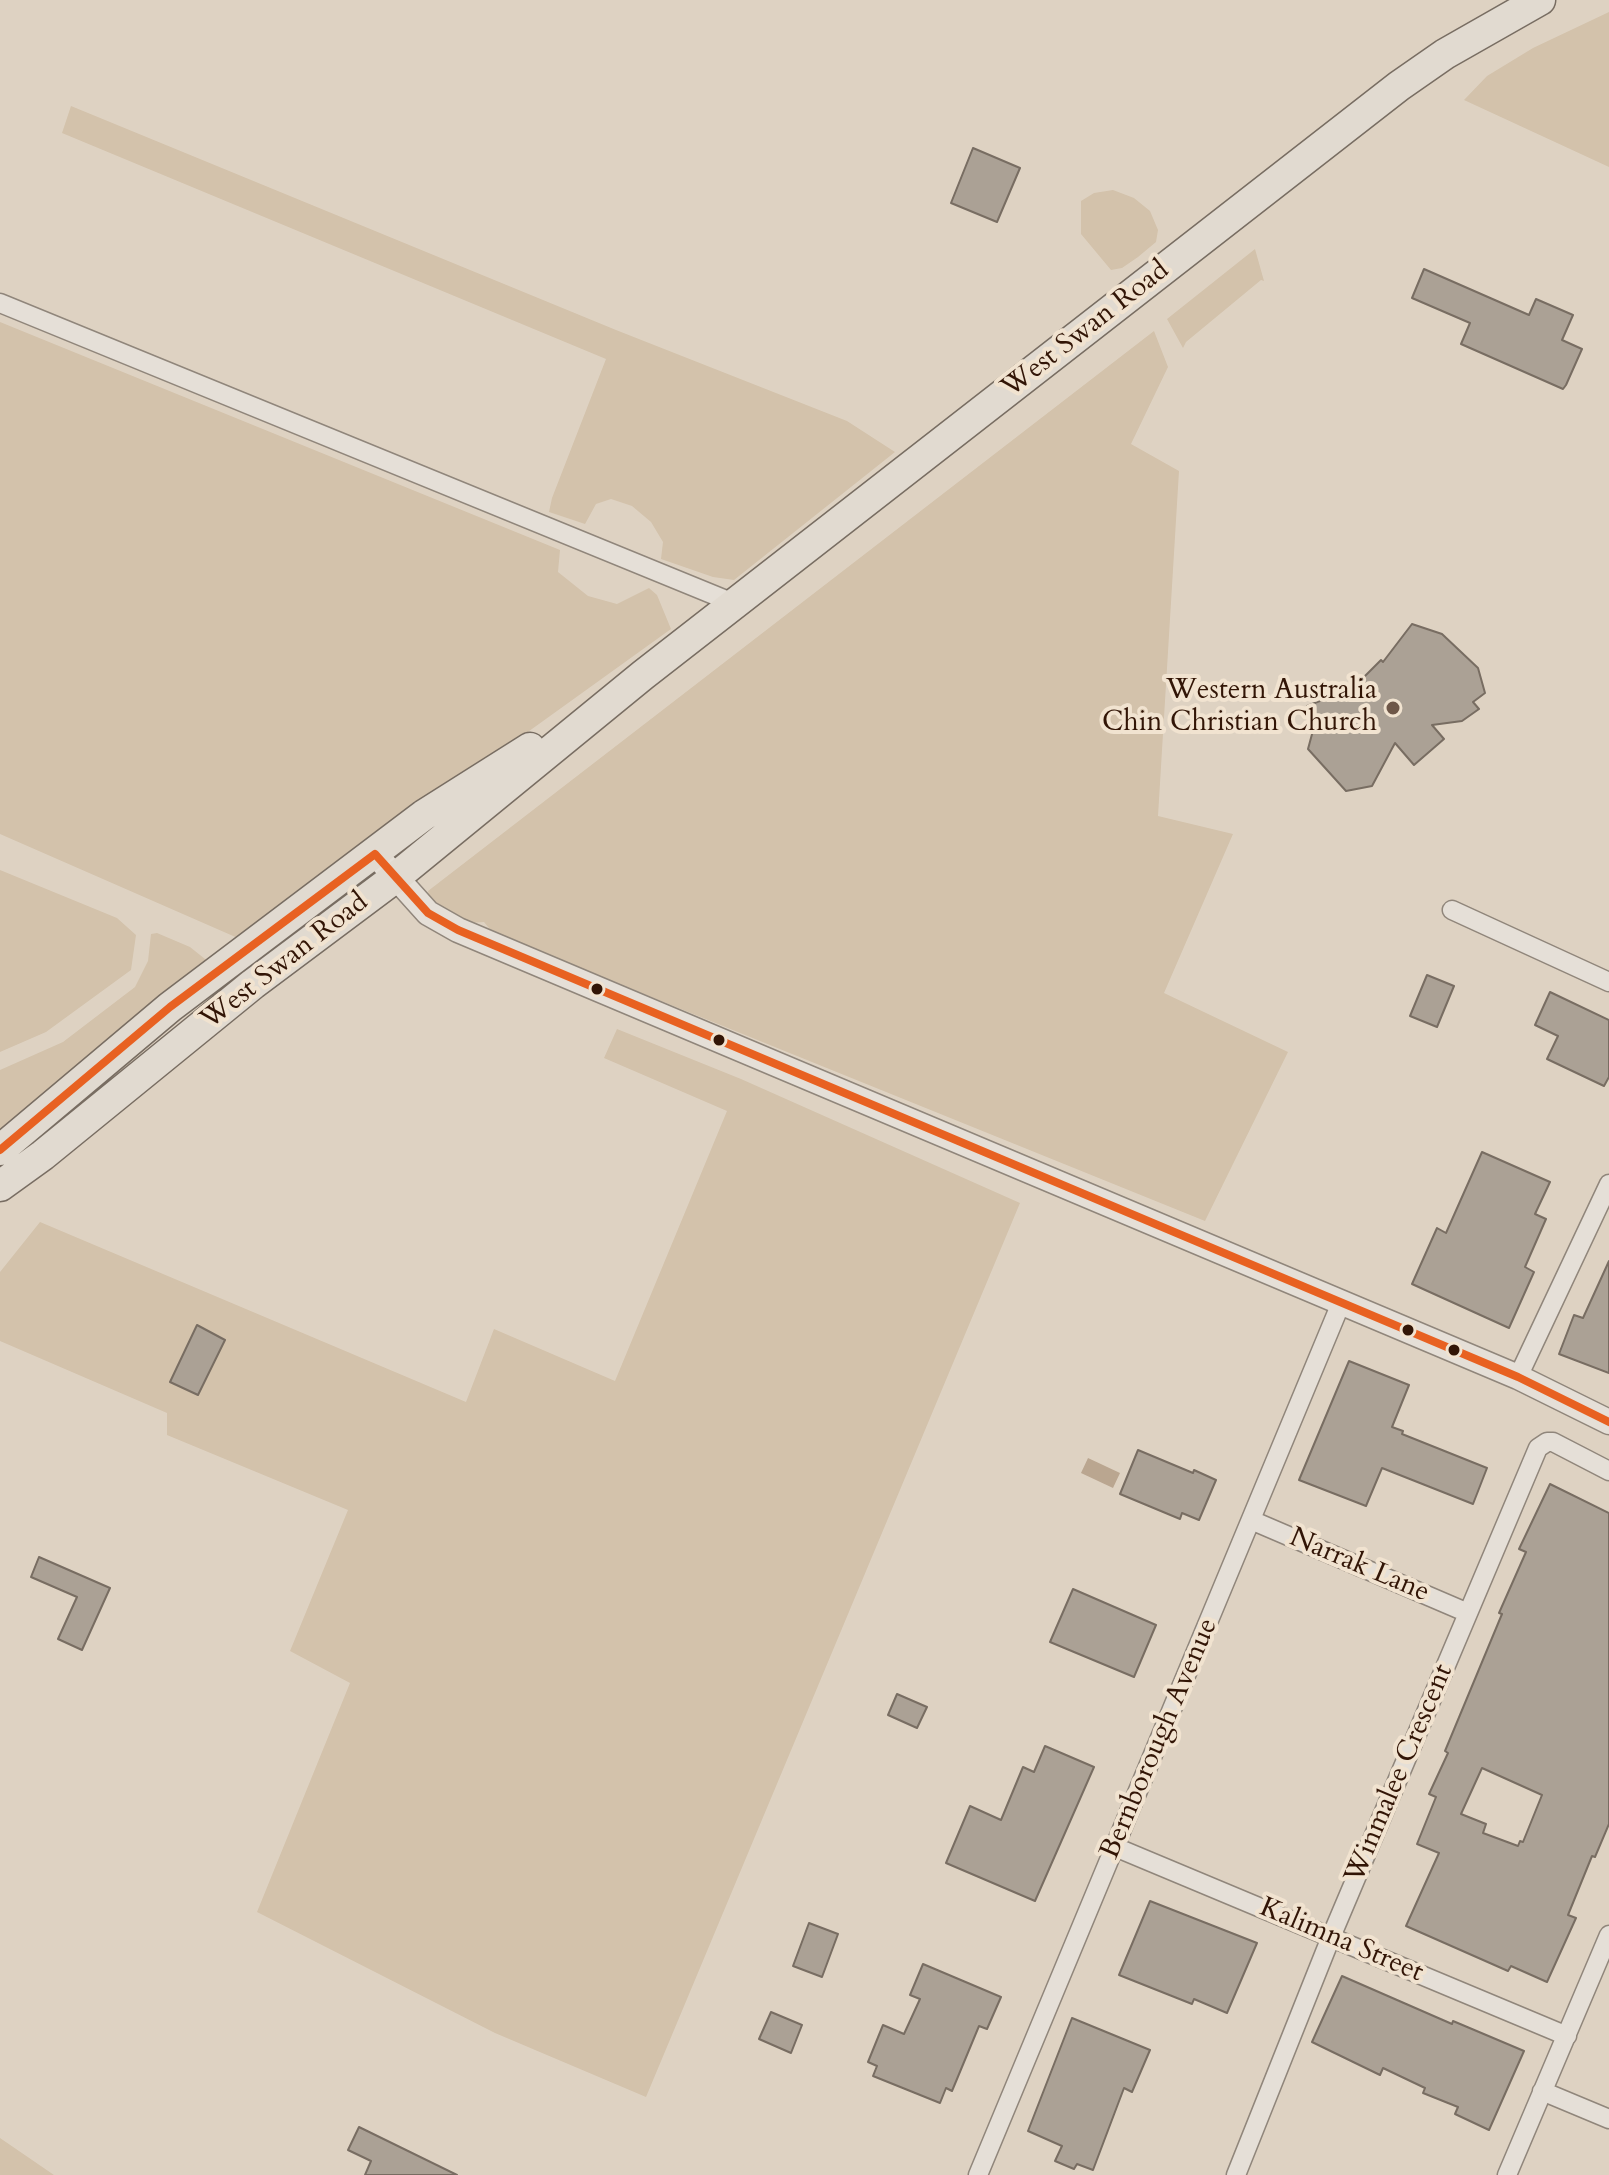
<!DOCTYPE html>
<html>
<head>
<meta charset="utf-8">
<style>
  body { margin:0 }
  canvas { display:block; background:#ded2c2 }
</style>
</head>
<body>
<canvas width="1609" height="2175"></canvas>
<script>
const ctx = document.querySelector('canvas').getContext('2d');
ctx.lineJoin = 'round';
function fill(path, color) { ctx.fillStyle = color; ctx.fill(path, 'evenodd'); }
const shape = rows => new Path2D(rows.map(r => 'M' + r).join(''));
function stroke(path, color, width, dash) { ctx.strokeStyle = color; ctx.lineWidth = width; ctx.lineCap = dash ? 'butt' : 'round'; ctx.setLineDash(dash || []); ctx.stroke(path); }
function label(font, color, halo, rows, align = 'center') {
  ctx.font = font + ' Cardo,serif'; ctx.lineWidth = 8; ctx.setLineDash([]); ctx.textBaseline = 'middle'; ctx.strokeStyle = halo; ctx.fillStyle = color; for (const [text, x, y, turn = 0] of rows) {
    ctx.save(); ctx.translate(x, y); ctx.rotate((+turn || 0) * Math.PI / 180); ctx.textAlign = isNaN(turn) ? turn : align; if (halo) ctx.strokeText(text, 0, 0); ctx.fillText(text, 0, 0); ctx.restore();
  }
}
const green = shape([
  [1609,12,1609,167,1464,100,1487,76,1533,48],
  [71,106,616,330,847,421,895,452,734,580,713,577,661,559,663,542,651,522,632,506,611,499,596,504,585,524,549,512,552,498,606,359,62,133],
  [1113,190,1134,198,1150,211,1158,230,1156,242,1138,257,1122,268,1111,270,1081,234,1081,201,1094,193],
  [1255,249,1264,281,1261,280,1186,342,1183,348,1167,319],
  [0,322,560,550,558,572,588,596,617,604,649,588,657,595,671,629,240,939,0,834],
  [1154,331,1168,367,1131,444,1179,471,1158,816,1233,834,1164,993,1288,1052,1205,1221,493,933,484,922,470,923,446,912,430,900,428,891],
  [0,870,117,918,136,935,131,970,46,1032,0,1052],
  [157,933,190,947,210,963,114,1033,32,1113,0,1137,0,1070,63,1042,135,987,148,961,151,934],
  [617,1029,741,1079,1020,1203,646,2097,495,2033,257,1912,350,1683,290,1651,348,1510,167,1435,167,1413,0,1341,0,1272,40,1222,466,1402,494,1329,615,1381,727,1111,604,1058],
  [0,2138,54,2175,0,2175]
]);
const water = shape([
  [1088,1458,1120,1473,1113,1488,1081,1473]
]);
const building = shape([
  [973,148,1020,168,997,222,951,203,973,148],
  [1424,269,1529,315,1536,299,1573,315,1562,340,1582,349,1566,385,1563,389,1461,344,1470,323,1412,298,1424,269],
  [1412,624,1442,634,1478,668,1485,693,1473,702,1479,709,1462,721,1432,725,1444,739,1414,765,1395,743,1372,786,1346,791,1308,749,1315,723,1307,706,1353,688,1381,660,1383,662,1412,624],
  [1427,975,1454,986,1437,1027,1410,1016,1427,975],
  [1550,992,1609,1020,1609,1077,1604,1086,1547,1059,1558,1036,1535,1025,1550,992],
  [1482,1152,1550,1182,1535,1214,1546,1219,1525,1267,1534,1272,1509,1328,1412,1284,1437,1228,1446,1233,1482,1152],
  [1609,1261,1609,1373,1559,1354,1574,1315,1583,1318,1609,1261],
  [197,1325,225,1340,198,1395,170,1382,197,1325],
  [1349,1361,1409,1385,1392,1427,1403,1431,1402,1434,1487,1468,1473,1504,1382,1468,1366,1506,1299,1480,1349,1361],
  [1138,1450,1193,1473,1194,1470,1216,1480,1199,1520,1182,1513,1180,1519,1120,1494,1138,1450],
  [1550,1484,1609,1513,1609,1824,1595,1857,1592,1856,1568,1915,1576,1918,1547,1982,1511,1966,1508,1971,1406,1926,1439,1853,1417,1844,1436,1797,1429,1794,1448,1753,1445,1751,1502,1614,1499,1613,1526,1552,1519,1549,1550,1484],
  [1482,1768,1542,1795,1523,1842,1520,1841,1518,1846,1483,1833,1486,1824,1461,1814,1482,1768],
  [39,1557,110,1588,82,1650,58,1639,77,1597,31,1577,39,1557],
  [1073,1589,1156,1625,1134,1677,1050,1642,1073,1589],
  [897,1694,927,1707,917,1728,888,1715,897,1694],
  [1045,1746,1094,1767,1035,1901,946,1863,970,1806,1001,1820,1023,1767,1034,1772,1045,1746],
  [1150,1901,1257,1943,1227,2013,1194,1999,1192,2004,1119,1975,1150,1901],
  [809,1923,838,1934,822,1977,793,1966,809,1923],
  [923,1964,1001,1997,987,2029,979,2026,952,2091,946,2088,940,2103,873,2076,877,2066,868,2062,883,2025,904,2034,920,1999,910,1995,923,1964],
  [1342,1976,1452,2024,1453,2021,1524,2051,1489,2130,1455,2114,1458,2107,1423,2093,1425,2088,1383,2068,1380,2075,1312,2042,1342,1976],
  [771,2012,802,2025,791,2053,759,2039,771,2012],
  [1072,2018,1150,2050,1132,2092,1124,2088,1093,2170,1077,2164,1074,2169,1055,2161,1062,2146,1028,2131,1072,2018],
  [359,2127,457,2175,365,2175,371,2161,348,2150,359,2127]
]);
const minor = shape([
  [0,303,736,604],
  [1452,910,1609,982],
  [1518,1377,1609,1184],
  [1251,1520,1468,1613],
  [1115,1847,1567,2036],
  [1542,2091,1609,2119],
  [978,2175,1341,1303],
  [1236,2175,1331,1937,1538,1448,1547,1442,1553,1442,1609,1471],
  [1507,2175,1609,1935]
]);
const tertiary = shape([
  [375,854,428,913,458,930,1518,1377,1609,1422]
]);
const primary = shape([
  [0,1150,170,1007,424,815,530,748],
  [0,1186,43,1155,253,984,396,877,643,675,1399,86,1445,54,1540,0]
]);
const bus1 = shape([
  [0,1150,170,1007,375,854,428,913,458,930,1518,1377,1609,1422]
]);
const markers = [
  [1393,708,8,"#6e5748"],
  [597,989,7,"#321506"],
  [719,1040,7,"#321506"],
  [1408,1330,7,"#321506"],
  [1454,1350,7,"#321506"]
];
const streetNames = [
  ["West Swan Road",1086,330,-38],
  ["West Swan Road",285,962,-38],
  ["Narrak Lane",1359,1566,23],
  ["Bernborough Avenue",1160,1739,-67],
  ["Winmalee Crescent",1400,1774,-67],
  ["Kalimna Street",1341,1941,23]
];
const poiNames = [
  ["Western Australia",1377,692],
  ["Chin Christian Church",1377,724]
];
fill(green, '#d3c2ab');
fill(water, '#baa690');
fill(building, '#aba195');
stroke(building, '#786d62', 2);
stroke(minor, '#90867b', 21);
stroke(tertiary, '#90867b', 27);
stroke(primary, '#786d62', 33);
stroke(minor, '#e5dfd7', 18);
stroke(tertiary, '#e5dfd7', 24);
stroke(primary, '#e1dad0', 30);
stroke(bus1, '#e86121', 8);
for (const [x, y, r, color] of markers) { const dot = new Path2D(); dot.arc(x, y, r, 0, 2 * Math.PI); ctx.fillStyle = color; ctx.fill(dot); stroke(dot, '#f1e3d0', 3); }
label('28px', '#321506', '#f1e3d0', streetNames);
label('28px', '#321506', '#f1e3d0', poiNames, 'right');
</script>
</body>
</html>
